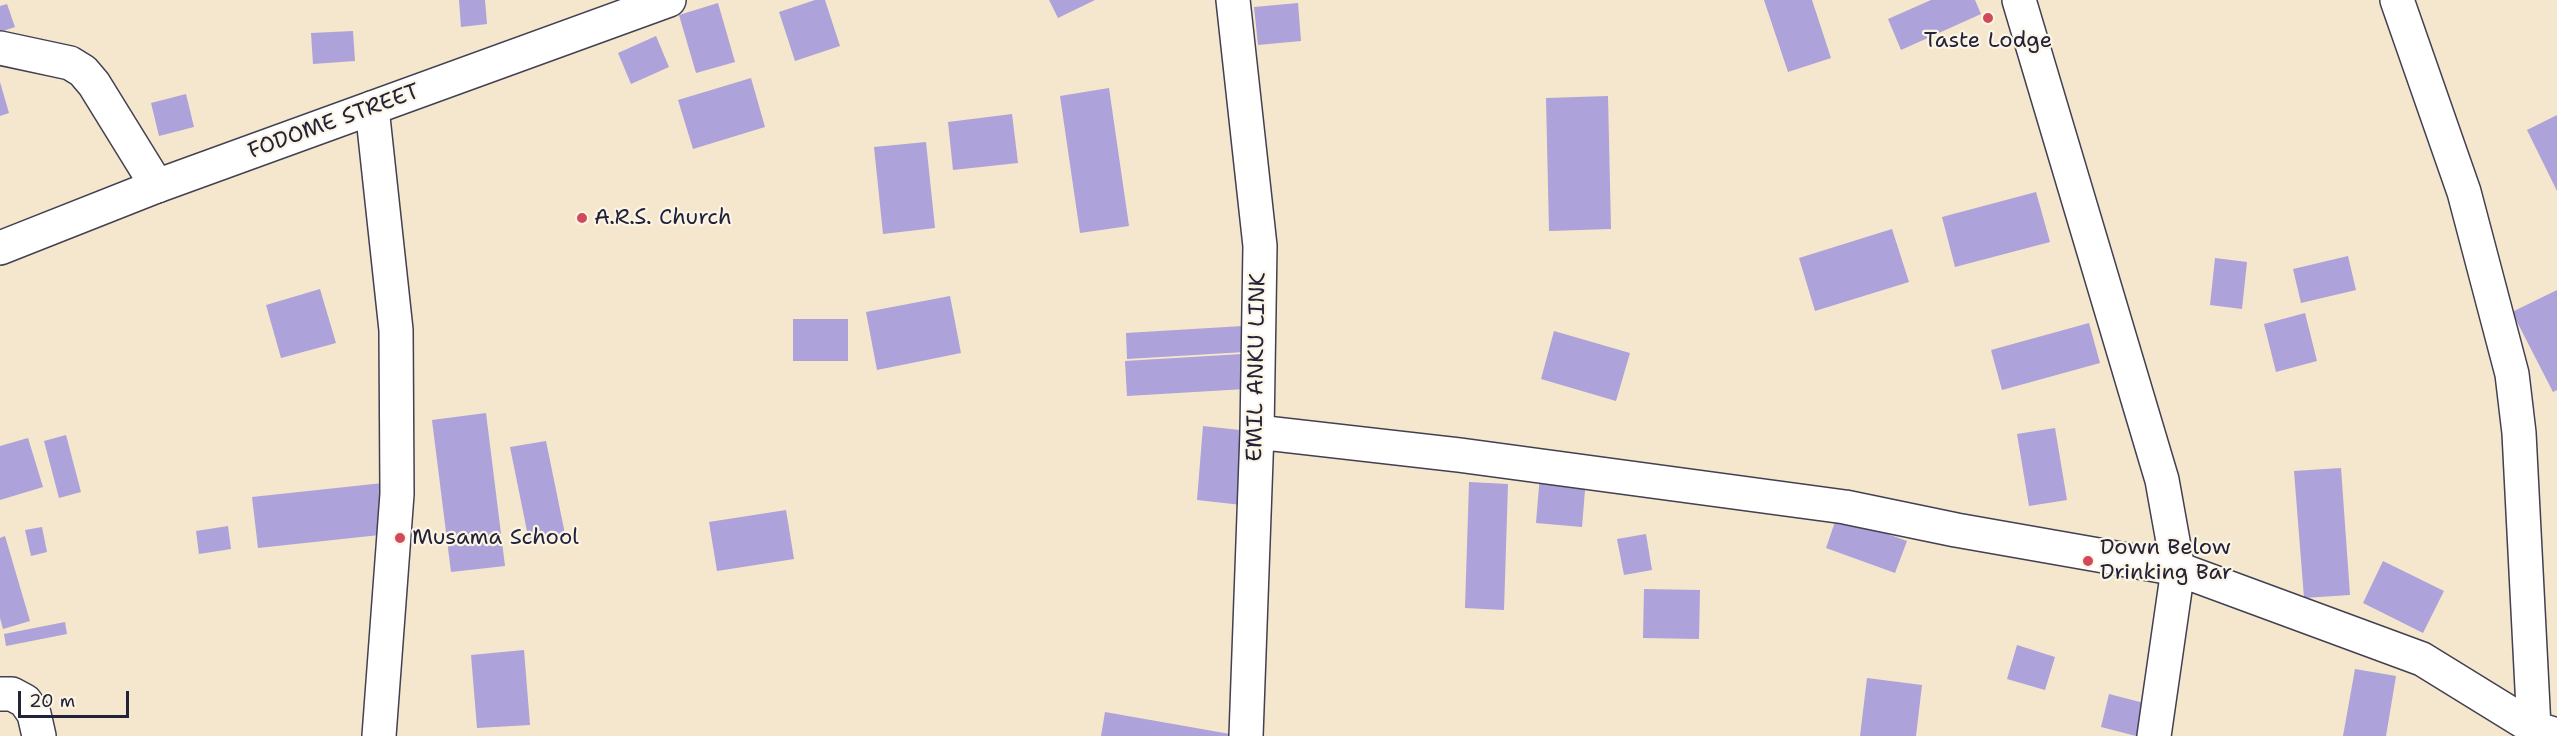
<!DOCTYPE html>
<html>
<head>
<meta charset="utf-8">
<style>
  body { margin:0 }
  #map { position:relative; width:2557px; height:736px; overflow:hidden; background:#f4e7cd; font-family:"Shantell Sans",sans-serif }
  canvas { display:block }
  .scale { position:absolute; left:18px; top:691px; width:111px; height:27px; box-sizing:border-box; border:3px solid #22223b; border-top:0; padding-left:8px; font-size:18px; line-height:21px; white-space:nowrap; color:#22223b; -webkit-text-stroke:4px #fcf5e5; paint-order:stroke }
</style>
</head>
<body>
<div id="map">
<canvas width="2557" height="736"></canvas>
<div class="scale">20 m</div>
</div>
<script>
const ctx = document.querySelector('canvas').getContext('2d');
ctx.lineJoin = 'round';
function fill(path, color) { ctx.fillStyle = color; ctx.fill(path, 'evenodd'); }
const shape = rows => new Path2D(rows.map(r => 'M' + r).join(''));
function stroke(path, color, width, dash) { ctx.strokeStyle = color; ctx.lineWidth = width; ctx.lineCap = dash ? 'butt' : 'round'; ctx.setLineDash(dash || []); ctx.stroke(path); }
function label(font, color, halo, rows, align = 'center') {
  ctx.font = font + ' "Shantell Sans",sans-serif'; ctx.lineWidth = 4.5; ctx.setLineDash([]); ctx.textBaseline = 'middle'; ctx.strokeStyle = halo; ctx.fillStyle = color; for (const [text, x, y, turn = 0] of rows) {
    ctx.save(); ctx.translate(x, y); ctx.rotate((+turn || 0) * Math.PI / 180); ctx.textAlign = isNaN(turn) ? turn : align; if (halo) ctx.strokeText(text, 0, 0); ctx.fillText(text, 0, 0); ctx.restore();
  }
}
const building = shape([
  [459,0,485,0,487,24,461,27],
  [815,0,825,0,840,46,795,61,779,12],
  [1049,0,1095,0,1058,18],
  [1764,0,1812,0,1831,58,1788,72],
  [1931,0,1975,0,1981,14,1901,50,1888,19],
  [718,3,735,62,696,73,679,15],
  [1298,3,1301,41,1258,45,1254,7],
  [7,4,15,27,0,32,0,6],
  [353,31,355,61,313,64,311,33],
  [656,36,669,67,631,84,618,53],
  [751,78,765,127,693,149,678,100],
  [0,82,9,113,0,116],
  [1109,88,1129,226,1080,233,1060,96],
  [186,94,194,127,159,136,151,103],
  [1608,96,1611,229,1549,231,1546,98],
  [1012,114,1018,163,953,170,948,122],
  [2557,115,2557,191,2527,130],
  [926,142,935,228,883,234,874,147],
  [2036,192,2050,242,1955,267,1942,217],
  [1892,229,1909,282,1815,311,1799,258],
  [2348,256,2356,290,2301,303,2293,269],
  [2215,258,2247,262,2242,309,2210,305],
  [320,289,336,343,281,358,266,305],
  [2557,290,2557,390,2553,392,2512,312],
  [950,296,961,353,877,370,866,312],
  [2305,313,2317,361,2276,372,2264,324],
  [793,319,848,319,848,361,793,361],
  [2089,323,2100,363,2002,390,1991,350],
  [1243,326,1245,352,1127,359,1126,333],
  [1554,331,1630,353,1616,401,1541,379],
  [1242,354,1245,389,1127,396,1125,361],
  [486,413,505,566,451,572,432,420],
  [1203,426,1249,431,1242,505,1197,500],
  [2055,428,2067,500,2029,506,2017,434],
  [66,435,81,492,59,498,44,441],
  [28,438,43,487,0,500,0,446],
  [546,441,565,534,529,541,510,447],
  [2341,468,2350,595,2304,598,2294,471],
  [1540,474,1586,478,1582,527,1536,523],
  [1469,482,1508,484,1504,610,1465,608],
  [383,483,389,534,258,548,252,497],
  [786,510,794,559,717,571,709,522],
  [1837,516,1907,541,1895,573,1826,548],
  [228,526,231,549,199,554,196,531],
  [42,527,47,552,31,556,25,530],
  [1646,534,1652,570,1624,575,1617,539],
  [5,536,30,621,3,629,0,618,0,538],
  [2383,561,2444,591,2423,633,2363,603],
  [1644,589,1700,590,1699,639,1643,638],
  [65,622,67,634,6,646,4,634],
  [2017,645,2055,657,2045,690,2007,679],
  [524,650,530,725,477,728,471,655],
  [2355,669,2396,676,2386,736,2343,736],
  [1867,678,1922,685,1916,736,1860,736],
  [2109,694,2144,703,2136,736,2101,727],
  [1105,712,1230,734,1230,736,1101,736]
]);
const minor = shape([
  [1233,0,1260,246,1257,432,1246,736],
  [2019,0,2162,480,2178,569,2154,736],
  [2397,0,2464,192,2512,374,2519,433,2534,728],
  [0,48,70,63,83,71,94,84,157,186],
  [372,108,396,330,397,494,379,736],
  [1257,432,1459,455,1845,507,1956,530,2178,569,2422,659,2534,728,2557,735],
  [0,694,12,694,25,701,34,714,39,736]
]);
const tertiary = shape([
  [0,248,157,186,669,0]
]);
const markers = [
  [1988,18,6,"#d1495b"],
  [582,218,6,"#d1495b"],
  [400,538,6,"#d1495b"],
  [2088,561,6,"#d1495b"]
];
const poiNames = [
  ["Taste Lodge",1988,41,"center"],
  ["A.R.S. Church",594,218],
  ["Musama School",412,538],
  ["Down Below",2100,548],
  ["Drinking Bar",2100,573]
];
const streetNames = [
  ["FODOME STREET",334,122,-20],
  ["EMIL ANKU LINK",1257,367,-89]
];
fill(building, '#ada2d9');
stroke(minor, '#424051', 36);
stroke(tertiary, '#424051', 36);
stroke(minor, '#fff', 33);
stroke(tertiary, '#fff', 33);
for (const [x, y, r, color] of markers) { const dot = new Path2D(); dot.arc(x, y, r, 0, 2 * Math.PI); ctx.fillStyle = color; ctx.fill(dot); stroke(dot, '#fcf5e5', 2); }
label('22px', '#22223b', '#fcf5e5', poiNames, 'left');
label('22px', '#22223b', '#fcf5e5', streetNames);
</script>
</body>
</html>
